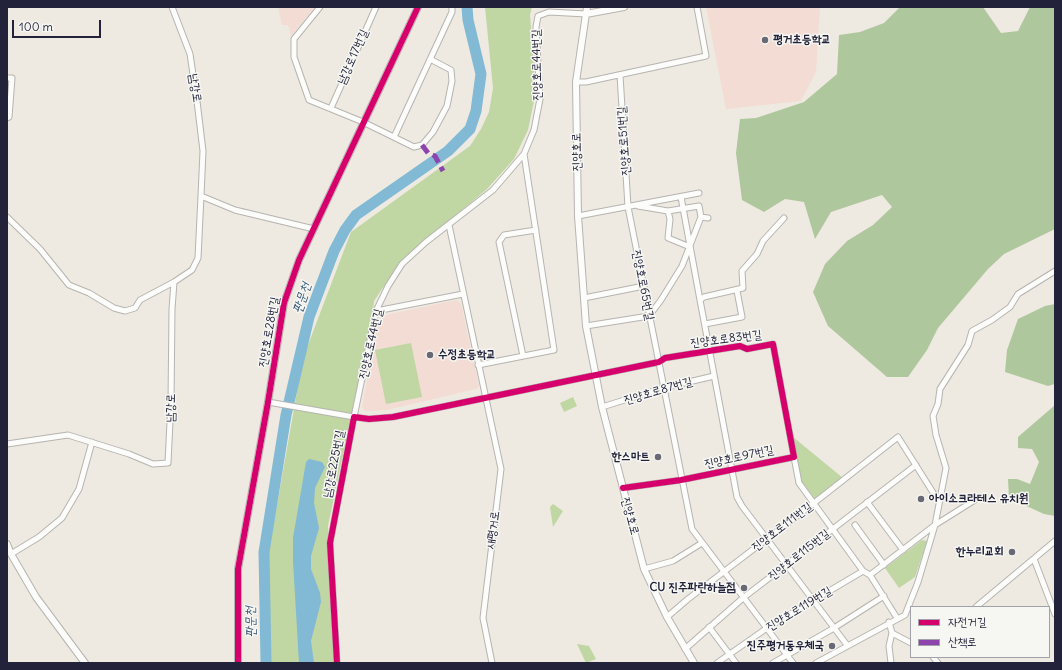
<!DOCTYPE html>
<html>
<head>
<meta charset="utf-8">
<style>
  body { margin:0 }
  #map { position:relative; width:1062px; height:670px; overflow:hidden; background:#eeeae1; font-family:Delius,"Poor Story",sans-serif }
  canvas { display:block }
  .frame { position:absolute; inset:0; border:8px solid #22223b; pointer-events:none }
  .legend { position:absolute; left:910px; top:606px; width:140px; height:52px; box-sizing:border-box; background:#f6f6f2; border:1px solid #a1a1a9; margin:0; padding:5px 7px; list-style:none; font-size:12px; color:#22223b }
  .legend li { display:flex; align-items:center; gap:8px; height:20px }
  .legend b { width:20px; border:1px solid #a1a1a9 }
  .scale { position:absolute; left:12px; top:20px; width:89px; height:18px; box-sizing:border-box; border:2px solid #22223b; border-top:0; padding-left:5px; font-size:12px; line-height:14px; white-space:nowrap; color:#22223b; -webkit-text-stroke:3px #f6f6f2; paint-order:stroke }
</style>
</head>
<body>
<div id="map">
<canvas width="1062" height="670"></canvas>
<div class="frame"></div>
<ul class="legend">
<li><b style="height:5px;background:#d6006c"></b>자전거길</li>
<li><b style="height:5px;background:#8e44ad"></b>산책로</li>
</ul>
<div class="scale">100 m</div>
</div>
<script>
const ctx = document.querySelector('canvas').getContext('2d');
ctx.lineJoin = 'round';
function fill(path, color) { ctx.fillStyle = color; ctx.fill(path, 'evenodd'); }
const shape = rows => new Path2D(rows.map(r => 'M' + r).join(''));
function stroke(path, color, width, dash) { ctx.strokeStyle = color; ctx.lineWidth = width; ctx.lineCap = dash ? 'butt' : 'round'; ctx.setLineDash(dash || []); ctx.stroke(path); }
function label(font, color, halo, rows, align = 'center') {
  ctx.font = font + ' Delius,"Poor Story",sans-serif'; ctx.lineWidth = 3; ctx.setLineDash([]); ctx.textBaseline = 'middle'; ctx.strokeStyle = halo; ctx.fillStyle = color; for (const [text, x, y, turn = 0] of rows) {
    ctx.save(); ctx.translate(x, y); ctx.rotate((+turn || 0) * Math.PI / 180); ctx.textAlign = isNaN(turn) ? turn : align; if (halo) ctx.strokeText(text, 0, 0); ctx.fillText(text, 0, 0); ctx.restore();
  }
}
const built = shape([
  [278,7,315,7,291,36,288,25,282,25],
  [706,7,820,7,816,72,801,101,726,109],
  [456,300,461,303,479,386,476,389,387,410,365,411,362,407,378,321,380,316]
]);
const green = shape([
  [485,7,532,7,530,15,536,91,528,130,514,159,487,189,400,262,374,301,373,312,328,526,334,663,268,663,265,573,303,358,351,232,470,146,481,129,489,112,493,88],
  [411,343,422,397,386,404,375,350],
  [573,397,577,406,564,412,560,403],
  [793,437,843,478,815,499,802,482],
  [553,504,563,511,553,527,550,507],
  [922,540,927,541,915,577,899,588,885,568],
  [577,644,589,646,596,659,586,663]
]);
const forest = shape([
  [900,7,983,7,1001,33,1018,31,1030,7,1055,7,1055,229,1004,254,988,269,938,328,927,350,908,377,887,377,828,326,813,292,825,264,847,241,873,225,892,207,882,195,831,212,815,239,804,202,785,199,764,212,742,200,736,153,740,119,756,118,804,102,837,74,839,35,860,32,884,23],
  [1055,304,1055,384,1048,386,1005,372,1007,350,1018,319,1045,306],
  [1055,405,1055,516,1044,514,1009,498,1008,479,1017,479,1030,484,1039,462,1032,449,1018,448,1018,437]
]);
const water = shape([
  [309,459,322,462,325,467,315,488,314,503,319,528,311,556,311,569,320,593,321,602,311,641,314,663,299,663,293,561,293,538,306,462]
]);
const river = shape([
  [266,663,264,552,286,415,309,317,334,251,345,230,356,215,448,151,470,129,476,111,481,74,468,20,467,7]
]);
const minor = shape([
  [172,7,190,54,197,101,203,151,201,196,235,210,314,229],
  [320,7,294,39,294,57,309,100,363,122,414,147,422,145,433,132,447,106,452,81,451,70,430,59],
  [620,75,628,207,692,529,793,663],
  [7,78,12,78,9,117,7,118],
  [576,82,586,82,706,56,697,7],
  [331,108,376,7],
  [394,137,452,12,452,7],
  [681,197,700,300],
  [638,206,668,211,670,219,668,238,690,247],
  [578,216,699,193],
  [7,217,40,249,69,285,89,293,114,308,125,311,135,308,140,300,174,282],
  [701,217,708,218],
  [784,218,763,241,757,254,742,271,743,288,704,297,700,300,737,497,742,506,847,645],
  [449,225,501,469,483,618,492,663],
  [584,298,644,286],
  [376,311,463,294],
  [705,324,742,317,737,291],
  [586,326,649,316,661,300,682,266,701,217,699,206,668,211],
  [523,356,499,242,504,235,536,230],
  [478,365,554,350,524,154],
  [268,402,354,417,376,311,388,286,402,264,426,242,493,190,524,154,534,130,540,99,536,27,538,16,549,12,586,14],
  [602,407,663,388,714,376],
  [7,444,68,435,129,454,153,464,168,463,171,401,172,309,174,282,192,270,198,258,201,196],
  [794,457,799,483,863,571,870,575,897,618],
  [867,502,903,550],
  [855,525,884,565],
  [11,554,39,537,62,518,79,489,92,442],
  [1034,559,1055,614],
  [644,569,673,561,702,543],
  [870,575,935,525,946,468,936,435,933,416,938,404,940,389,968,345,972,331,992,320,1010,307,1018,294,1055,271],
  [976,607,1055,541],
  [667,617,688,599,814,503,898,437,939,502],
  [889,622,892,633,911,643],
  [709,627,736,663],
  [685,649,743,598,916,465],
  [933,657,938,663],
  [337,663,330,543,354,417,369,419,393,417,659,362,665,358,740,346,747,349,773,344,794,457,681,480,623,488],
  [717,663,767,628,863,571],
  [773,663,834,628,884,596],
  [816,663,905,615,918,582,935,525,978,498],
  [891,663,889,646,892,633]
]);
const tertiary = shape([
  [587,7,576,82,578,216,586,326,602,407,644,569,667,617,694,663],
  [586,14,624,7],
  [7,544,11,554,36,597,85,663],
  [238,663,238,569,268,402,284,303,299,260,418,7]
]);
const quiet = shape([
  [422,145,428,153,435,156,443,171]
]);
const cycleway = shape([
  [238,663,238,569,268,402,284,303,299,260,418,7],
  [337,663,330,543,354,417,369,419,393,417,659,362,665,358,740,346,747,349,773,344,794,457,681,480,623,488]
]);
const markers = [
  [765,40,4,"#696875"],
  [430,355,4,"#696875"],
  [658,457,4,"#696875"],
  [921,499,4,"#696875"],
  [1012,552,4,"#696875"],
  [744,588,4,"#696875"],
  [832,646,4,"#696875"]
];
const poiNames = [
  ["평거초등학교",773,40,"left"],
  ["수정초등학교",438,355,"left"],
  ["한스마트",650,457],
  ["아이소크라테스 유치원",929,499,"left"],
  ["한누리교회",1004,552],
  ["CU 진주파란하늘점",736,588],
  ["진주평거동우체국",824,646]
];
const streetNames = [
  ["남강로17번길",353,57,-66],
  ["진양호로44번길",537,65,-91],
  ["남강로",195,88,81],
  ["진양호로51번길",624,141,-94],
  ["진양호로",577,152,-91],
  ["진양호로65번길",643,285,79],
  ["진양호로28번길",269,332,-80],
  ["진양호로83번길",726,339,-7],
  ["진양호로44번길",371,344,-77],
  ["진양호로87번길",658,391,-16],
  ["남강로",171,408,-89],
  ["진양호로97번길",739,457,-12],
  ["남강로225번길",334,464,-79],
  ["진양호로",630,516,75],
  ["진양호로111번길",782,527,-37],
  ["새평거로",493,530,-82],
  ["진양호로115번길",799,555,-38],
  ["진양호로119번길",799,609,-31]
];
const waterNames = [
  ["판문천",302,298,-71],
  ["판문천",251,622,-91]
];
fill(built, '#f3dcd3');
fill(green, '#c0d6a3');
fill(forest, '#afc79c');
fill(water, '#82b9d4');
stroke(river, '#82b9d4', 11);
stroke(minor, '#b6b4b1', 7);
stroke(tertiary, '#b6b4b1', 8);
stroke(minor, '#fcfcfa', 5);
stroke(tertiary, '#fcfcfa', 6);
stroke(quiet, '#8e44ad', 5, [10, 5]);
stroke(cycleway, '#d6006c', 6);
for (const [x, y, r, color] of markers) { const dot = new Path2D(); dot.arc(x, y, r, 0, 2 * Math.PI); ctx.fillStyle = color; ctx.fill(dot); stroke(dot, '#f6f6f2', 1.5); }
label('bold 12px', '#22223b', '#f6f6f2', poiNames, 'right');
label('12px', '#22223b', '#f6f6f2', streetNames);
label('italic 13px', '#365676', '#f6f6f2', waterNames);
</script>
</body>
</html>
